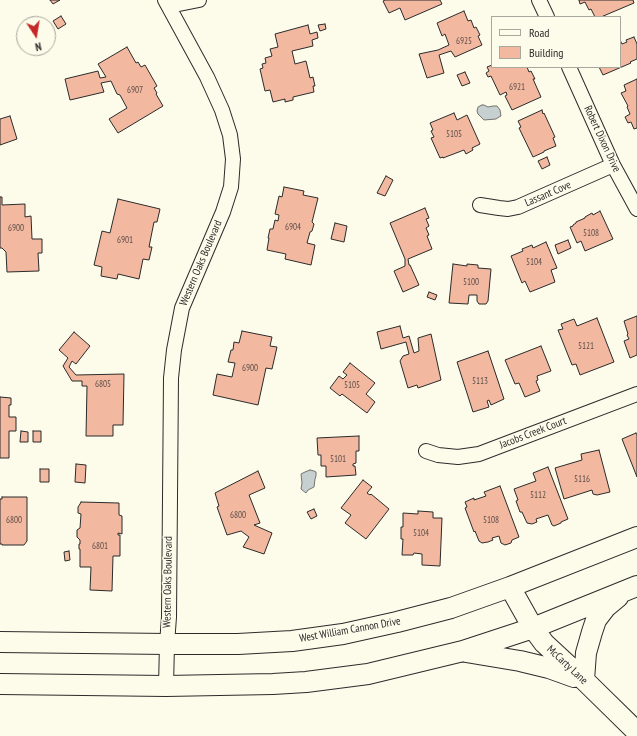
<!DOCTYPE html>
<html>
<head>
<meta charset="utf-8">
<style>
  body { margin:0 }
  #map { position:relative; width:637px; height:736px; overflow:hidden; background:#fdfbea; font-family:"PT Sans Narrow",sans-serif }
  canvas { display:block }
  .legend { position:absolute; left:491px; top:16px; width:130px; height:52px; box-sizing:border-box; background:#fdfbea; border:1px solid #a9a89e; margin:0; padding:5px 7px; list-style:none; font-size:12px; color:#2b2b2b }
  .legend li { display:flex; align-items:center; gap:8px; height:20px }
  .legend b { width:20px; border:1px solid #a9a89e }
  .north { position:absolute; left:16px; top:16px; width:40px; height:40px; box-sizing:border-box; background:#fdfbea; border:1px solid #a9a89e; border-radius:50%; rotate:168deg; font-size:11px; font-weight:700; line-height:16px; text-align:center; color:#2b2b2b }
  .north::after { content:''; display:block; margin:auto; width:14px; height:18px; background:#c62828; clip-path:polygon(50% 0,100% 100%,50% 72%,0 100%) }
</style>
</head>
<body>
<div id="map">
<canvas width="637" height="736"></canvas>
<ul class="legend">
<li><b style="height:5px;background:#fdfbea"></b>Road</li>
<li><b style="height:11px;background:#f2b8a0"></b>Building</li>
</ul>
<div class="north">N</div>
</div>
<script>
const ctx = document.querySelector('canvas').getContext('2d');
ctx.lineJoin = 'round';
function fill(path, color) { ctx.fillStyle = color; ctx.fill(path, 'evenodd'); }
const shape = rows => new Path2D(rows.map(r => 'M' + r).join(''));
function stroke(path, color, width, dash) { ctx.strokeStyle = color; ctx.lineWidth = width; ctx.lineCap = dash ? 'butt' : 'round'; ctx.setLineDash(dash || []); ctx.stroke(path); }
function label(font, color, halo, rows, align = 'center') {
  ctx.font = font + ' "PT Sans Narrow",sans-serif'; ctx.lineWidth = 3; ctx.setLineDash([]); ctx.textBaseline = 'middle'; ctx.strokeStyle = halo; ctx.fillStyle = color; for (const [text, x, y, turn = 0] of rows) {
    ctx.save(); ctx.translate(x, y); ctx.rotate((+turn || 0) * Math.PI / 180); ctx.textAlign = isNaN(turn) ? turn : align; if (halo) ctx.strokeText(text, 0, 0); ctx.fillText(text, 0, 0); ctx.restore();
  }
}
const water = shape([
  [482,105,484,105,488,107,493,106,497,106,500,110,501,116,499,117,496,119,484,120,478,114,477,111,478,107,482,105],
  [310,470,314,471,316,472,316,476,315,479,314,487,308,490,306,493,301,489,302,483,301,474,305,472,310,470]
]);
const building = shape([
  [50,0,60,0,53,4,50,0],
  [385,0,440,0,442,4,405,20,400,8,389,13,383,1,385,0],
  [579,0,633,0,634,3,601,17,595,17,591,9,589,10,585,2,580,4,579,0],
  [464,11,468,21,471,20,474,28,476,27,480,35,478,36,482,45,455,57,451,51,439,55,444,73,427,78,419,54,438,50,449,45,445,34,442,36,437,23,464,11],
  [61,16,66,24,58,29,53,21,61,16],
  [325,24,326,29,320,31,318,25,325,24],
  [308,25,310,34,317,32,318,38,312,40,313,46,292,51,295,64,306,61,310,78,313,77,315,86,313,86,314,92,293,97,293,100,285,102,285,99,273,102,270,90,265,91,260,69,263,68,262,64,266,63,265,58,272,56,270,49,278,47,275,34,308,25],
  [634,37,637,44,637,59,630,62,631,63,603,75,599,67,620,67,620,40,622,44,627,42,626,40,634,37],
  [127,47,136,63,138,62,141,67,145,65,157,86,154,88,157,93,156,94,163,106,118,133,109,119,127,108,120,95,117,94,111,81,101,83,104,92,70,100,65,79,98,71,100,78,106,77,98,64,127,47],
  [492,65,492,67,527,67,529,72,531,71,535,79,533,79,541,97,512,110,505,96,507,95,506,92,500,95,491,76,488,77,486,73,489,71,487,67,492,65],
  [465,72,470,83,462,86,457,75,465,72],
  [637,79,637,128,634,129,631,122,628,123,625,117,630,114,627,107,628,106,621,93,626,91,624,85,637,79],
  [542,110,543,114,544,113,555,137,553,138,556,146,544,151,544,152,533,157,519,128,521,127,518,121,542,110],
  [454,113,457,120,467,115,480,144,472,148,473,150,466,154,464,150,443,158,443,157,440,158,431,138,434,137,431,131,433,130,430,123,454,113],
  [10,116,17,139,0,145,0,119,10,116],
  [547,157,550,165,542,169,538,161,547,157],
  [386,176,393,180,385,196,377,193,386,176],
  [284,187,304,191,303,195,318,198,312,222,314,224,312,231,310,232,307,243,315,245,311,265,285,259,286,254,267,250,269,238,268,238,270,229,273,229,275,220,278,221,279,215,275,214,279,196,282,197,284,187],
  [0,197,2,197,2,205,25,204,25,217,31,216,32,239,42,239,42,253,38,253,39,271,7,272,6,252,2,248,0,248,0,197],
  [118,199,160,209,157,222,154,222,149,247,152,247,149,260,143,259,139,279,118,274,117,279,101,276,102,267,94,265,102,231,110,233,118,199],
  [425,208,429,218,426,219,429,226,426,228,429,235,427,236,432,249,408,259,409,265,410,265,419,285,403,292,394,271,405,266,405,259,390,223,425,208],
  [600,211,613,239,585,251,581,241,577,243,570,227,573,226,573,225,576,223,576,222,585,218,585,217,592,213,593,215,600,211],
  [335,223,347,226,344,242,331,239,335,223],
  [568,240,571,248,558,254,555,245,568,240],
  [546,242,557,268,551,270,555,282,530,292,525,281,522,283,511,256,523,251,522,249,532,245,533,248,546,242],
  [453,264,467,266,467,264,478,265,478,268,491,269,488,301,486,304,479,304,477,301,477,295,469,295,468,304,449,303,453,264],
  [429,292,437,295,435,300,427,297,429,292],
  [637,316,637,355,630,358,624,341,629,339,627,335,628,334,624,321,637,316],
  [597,318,614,362,580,375,576,364,572,365,558,330,563,329,561,324,574,319,577,326,597,318],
  [400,326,403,338,409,336,414,353,419,351,418,338,431,334,441,380,418,388,417,385,408,388,400,361,403,356,409,354,406,342,381,349,377,332,400,326],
  [242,331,272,337,270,346,277,347,272,369,266,368,258,405,213,395,217,374,232,377,235,363,228,362,231,350,233,350,234,342,239,343,242,331],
  [74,332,90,346,76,364,72,361,69,367,76,375,124,374,123,425,113,425,113,436,86,436,87,386,82,386,82,381,72,381,63,366,68,358,59,350,74,332],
  [541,346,551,371,537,376,538,380,536,381,540,391,525,397,519,383,515,384,505,360,541,346],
  [488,351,504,399,491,405,489,400,487,401,489,407,473,412,457,362,488,351],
  [350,363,375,383,366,394,375,402,367,413,342,394,340,396,330,388,339,376,343,379,347,375,343,372,350,363],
  [0,397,11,398,11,405,9,405,9,417,16,417,16,431,9,431,9,458,0,458,0,397],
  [21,431,28,432,28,442,20,442,21,431],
  [33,431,41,431,41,442,33,442,33,431],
  [636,433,637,435,637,477,622,439,636,433],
  [359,436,359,451,356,451,356,463,353,464,353,466,355,466,356,475,326,477,326,466,321,466,321,455,318,455,317,438,359,436],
  [599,450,610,492,597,495,593,494,592,490,564,499,555,468,582,460,581,454,599,450],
  [76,464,86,465,85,483,75,482,76,464],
  [548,467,568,519,561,522,561,523,554,526,552,525,548,515,536,519,537,522,532,524,527,523,522,512,520,512,516,501,518,500,514,489,536,481,533,473,548,467],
  [40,469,49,469,49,482,40,482,40,469],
  [258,471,265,488,249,495,260,523,254,525,272,533,264,554,243,547,249,537,241,531,227,535,217,507,219,506,215,493,258,471],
  [363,480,372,487,367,493,370,495,371,494,389,509,366,539,345,523,351,515,341,508,363,480],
  [500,486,519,537,512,540,511,543,505,545,501,543,499,536,492,538,493,540,488,542,482,543,479,541,475,531,474,532,465,508,467,507,465,502,474,498,474,500,486,496,484,492,500,486],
  [2,497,27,497,27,541,24,545,2,545,2,544,0,544,0,499,2,499,2,497],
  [81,502,119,503,119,515,122,516,122,534,118,533,118,535,120,535,120,556,113,556,112,591,90,590,91,567,80,567,80,549,79,549,79,544,80,544,80,540,77,537,77,530,80,528,81,514,78,513,78,507,80,504,81,502],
  [314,509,317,516,311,519,307,512,314,509],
  [418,511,433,512,433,518,442,518,440,566,422,565,422,554,414,553,413,555,402,555,403,539,401,539,401,527,403,527,403,513,418,514,418,511],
  [69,551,70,560,65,561,64,552,69,551]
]);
const street = shape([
  [165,0,207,77,222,110,230,135,233,159,231,187,223,212,182,308,174,350,171,378,169,617,167,644,166,686],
  [539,0,547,17],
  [169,6,199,0],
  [569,67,613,165,637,209],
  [480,205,499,208,508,209,518,207,613,165],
  [426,451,438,455,458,457,479,454,637,394]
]);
const secondary = shape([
  [510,587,533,628,544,643,584,680,637,732],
  [0,642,167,644,238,644,292,641,343,634,397,622,451,608,510,587,637,537],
  [466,652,520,661,549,668,574,677],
  [584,680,586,653,592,632,596,620,606,607,618,597],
  [0,684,166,686,273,684,306,682,368,674,463,651,533,628,637,586]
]);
const numberNames = [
  ["6925",464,41],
  ["6921",517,87],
  ["6907",135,90],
  ["5105",454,134],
  ["6904",293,227],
  ["6900",16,228],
  ["5108",591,233],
  ["6901",125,240],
  ["5104",534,262],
  ["5100",471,282],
  ["5121",586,346],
  ["6900",250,368],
  ["5113",480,381],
  ["6805",103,384],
  ["5105",352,385],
  ["5101",338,459],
  ["5116",582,479],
  ["5112",538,495],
  ["6800",238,515],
  ["6800",14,520],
  ["5108",491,520],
  ["5104",421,533],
  ["6801",100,546]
];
const streetNames = [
  ["Robert Dixon Drive",602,139,65],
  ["Lassant Cove",548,194,-23],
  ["Western Oaks Boulevard",201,263,-67],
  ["Jacobs Creek Court",533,433,-21],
  ["Western Oaks Boulevard",168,582,-89],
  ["West William Cannon Drive",350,630,-10],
  ["McCarty Lane",567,665,43]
];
fill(water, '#c7d0d0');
stroke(water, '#74746e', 1);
fill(building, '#f2b8a0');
stroke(building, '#2b2b2b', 1);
stroke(street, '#2b2b2b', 16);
stroke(secondary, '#2b2b2b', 22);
stroke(street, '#fdfbea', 14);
stroke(secondary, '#fdfbea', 20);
label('9px', '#5d4e48', null, numberNames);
label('11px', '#2b2b2b', '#fdfbea', streetNames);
</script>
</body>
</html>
